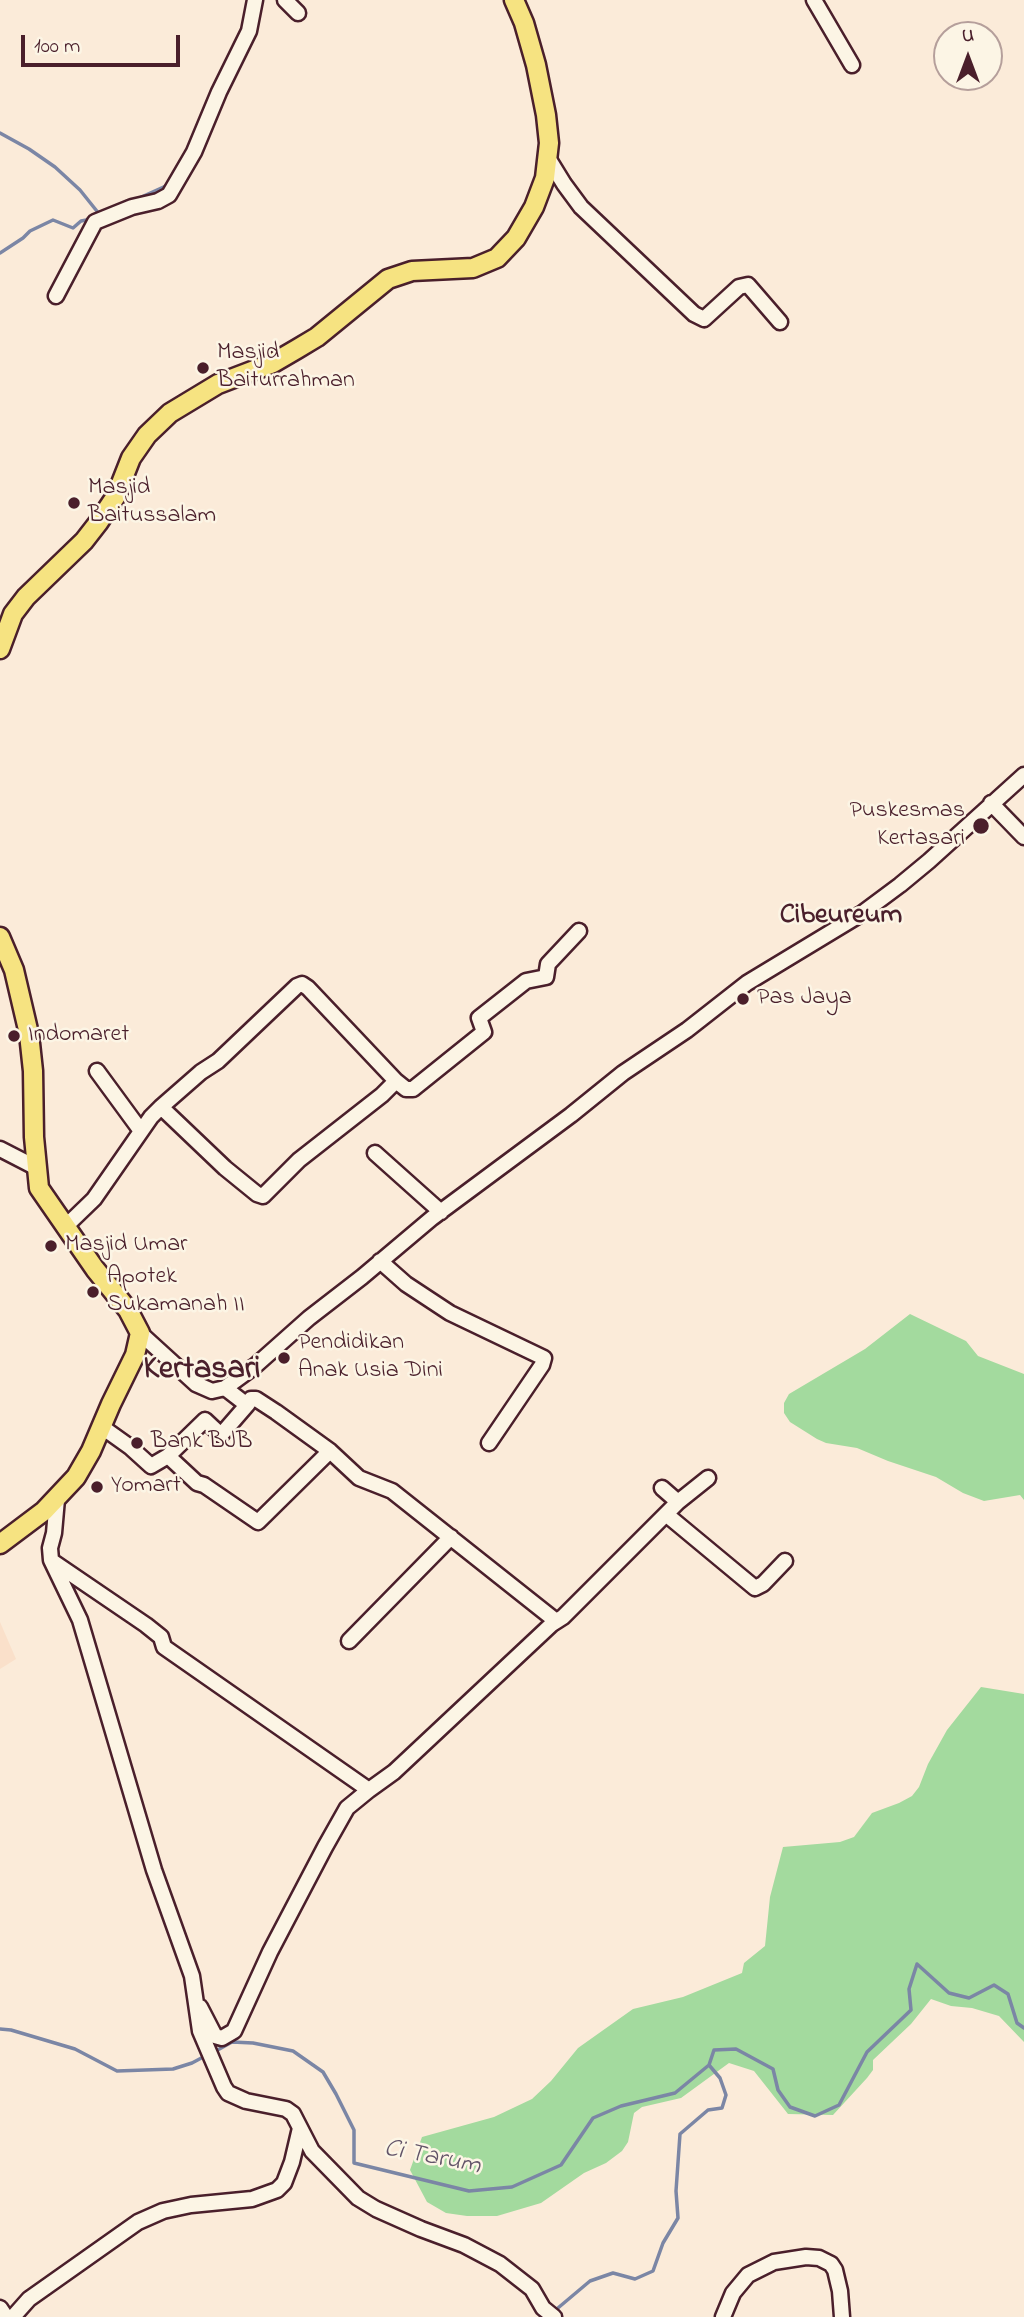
<!DOCTYPE html>
<html>
<head>
<meta charset="utf-8">
<style>
  body { margin:0 }
  #map { position:relative; width:1024px; height:2317px; overflow:hidden; background:#fbebd9; font-family:"Indie Flower",sans-serif }
  canvas { display:block }
  .north { position:absolute; left:933px; top:21px; width:70px; height:70px; box-sizing:border-box; background:#fcf5e5; border:2px solid #b59f9b; border-radius:50%; rotate:0deg; font-size:19px; font-weight:700; line-height:28px; text-align:center; color:#4a1f2b }
  .north::after { content:''; display:block; margin:auto; width:24px; height:32px; background:#4a1f2b; clip-path:polygon(50% 0,100% 100%,50% 72%,0 100%) }
  .scale { position:absolute; left:21px; top:35px; width:159px; height:32px; box-sizing:border-box; border:4px solid #4a1f2b; border-top:0; padding-left:9px; font-size:21px; line-height:24px; white-space:nowrap; color:#4a1f2b; -webkit-text-stroke:5px #fcf5e5; paint-order:stroke }
</style>
</head>
<body>
<div id="map">
<canvas width="1024" height="2317"></canvas>
<div class="north">U</div>
<div class="scale">100 m</div>
</div>
<script>
const ctx = document.querySelector('canvas').getContext('2d');
ctx.lineJoin = 'round';
function fill(path, color) { ctx.fillStyle = color; ctx.fill(path, 'evenodd'); }
const shape = rows => new Path2D(rows.map(r => 'M' + r).join(''));
function stroke(path, color, width, dash) { ctx.strokeStyle = color; ctx.lineWidth = width; ctx.lineCap = dash ? 'butt' : 'round'; ctx.setLineDash(dash || []); ctx.stroke(path); }
function label(font, color, halo, rows, align = 'center') {
  ctx.font = font + ' "Indie Flower",sans-serif'; ctx.lineWidth = 5; ctx.setLineDash([]); ctx.textBaseline = 'middle'; ctx.strokeStyle = halo; ctx.fillStyle = color; for (const [text, x, y, turn = 0] of rows) {
    ctx.save(); ctx.translate(x, y); ctx.rotate((+turn || 0) * Math.PI / 180); ctx.textAlign = isNaN(turn) ? turn : align; if (halo) ctx.strokeText(text, 0, 0); ctx.fillText(text, 0, 0); ctx.restore();
  }
}
const built = shape([
  [0,1622,16,1659,0,1669]
]);
const green = shape([
  [910,1314,966,1341,978,1356,1024,1374,1024,1500,1020,1495,984,1501,963,1493,936,1477,888,1461,857,1448,826,1443,817,1439,790,1422,784,1413,784,1403,789,1394,865,1349],
  [981,1687,1024,1694,1024,2042,999,2016,972,2008,951,2006,931,1999,911,2024,873,2060,873,2070,867,2078,833,2115,788,2114,754,2071,729,2063,681,2098,642,2107,634,2113,628,2142,622,2151,606,2163,584,2173,541,2203,497,2216,467,2216,446,2213,427,2202,410,2170,422,2137,494,2117,532,2099,551,2081,578,2048,633,2009,683,1997,742,1973,744,1963,765,1946,770,1897,783,1847,840,1842,854,1837,872,1813,899,1803,912,1796,919,1787,928,1764,947,1730]
]);
const stream = shape([
  [0,133,29,149,55,167,80,190,100,215],
  [137,199,168,185],
  [0,253,23,238,30,231,53,220,73,228,81,221,92,219],
  [0,2029,11,2030,75,2049,117,2071,173,2069,192,2063,207,2055],
  [214,2052,232,2042,253,2043,293,2051,323,2072,336,2094,354,2130,354,2163,469,2191,512,2187,561,2165,593,2118,621,2106,675,2093,709,2065,714,2050,736,2049,773,2069,778,2090,790,2107,815,2116,839,2105,867,2052,911,2010,909,1989,917,1964,949,1993,969,1998,994,1985,1008,1994,1017,2023,1024,2028],
  [552,2313,590,2281,613,2273,635,2279,653,2271,663,2243,678,2218,676,2191,680,2134,708,2110,722,2108,726,2095,720,2078,709,2065]
]);
const minor = shape([
  [285,0,298,13],
  [814,0,852,65],
  [548,158,564,184,581,207,694,314,704,319,739,287,748,285,780,322],
  [56,296,95,222,132,207,158,201,169,195,194,152,219,92,249,31,255,0],
  [991,803,1024,837],
  [97,1071,141,1131],
  [396,1081,406,1089,413,1089,484,1032,479,1018,526,981,546,977,548,964,579,931],
  [0,1149,37,1168],
  [375,1153,441,1212],
  [65,1227,94,1199,151,1117,161,1107,201,1072,218,1061,297,986,302,984,308,988,396,1081,382,1095,299,1160,263,1196,257,1194,225,1168,161,1107],
  [380,1261,406,1284,450,1313,544,1358,542,1365,489,1443],
  [140,1333,196,1384,212,1391,225,1388,255,1366,309,1318,362,1277,432,1218,571,1115,623,1073,687,1030,747,983,861,914,900,885,929,861,1024,775],
  [225,1388,247,1405,251,1399,256,1399,276,1412,330,1451,359,1478,392,1491,556,1621],
  [247,1405,221,1435,205,1420,168,1456,197,1483,204,1485,258,1522,330,1451],
  [102,1427,130,1447,151,1466,168,1456],
  [662,1488,678,1502],
  [57,1499,54,1533,50,1548,51,1560,80,1620,154,1870,192,1976,200,2031,224,2087,228,2093,246,2101,286,2109,293,2114,312,2151,358,2198,376,2209,421,2229,464,2245,500,2264,532,2289,543,2308,554,2317],
  [667,1515,755,1588,763,1584,785,1561],
  [52,1561,146,1625,161,1637,164,1647,369,1790,347,1808,325,1847,270,1952,234,2031,222,2038,215,2036,200,2007],
  [349,1641,451,1537],
  [369,1790,394,1772,552,1624,563,1617,678,1502,708,1478],
  [0,2308,6,2317],
  [13,2317,29,2299,138,2222,163,2211,191,2205,252,2199,277,2190,284,2183,292,2162,300,2128],
  [723,2317,733,2293,748,2275,774,2262,806,2257,819,2258,831,2264,835,2270,840,2291,842,2317]
]);
const major = shape([
  [0,649,13,614,26,597,84,541,98,523,116,496,131,458,147,435,170,413,218,384,273,363,297,349,317,337,388,279,412,271,473,268,497,258,516,238,534,207,545,178,549,143,546,115,536,65,524,23,514,0],
  [0,937,14,970,29,1034,33,1071,34,1137,39,1188,95,1269,128,1310,140,1333,135,1355,111,1404,91,1451,76,1477,44,1511,0,1544]
]);
const markers = [
  [203,368,7,"#4a1f2b"],
  [74,503,7,"#4a1f2b"],
  [981,826,9,"#4a1f2b"],
  [743,999,7,"#4a1f2b"],
  [14,1036,7,"#4a1f2b"],
  [51,1246,7,"#4a1f2b"],
  [93,1292,7,"#4a1f2b"],
  [284,1358,7,"#4a1f2b"],
  [137,1443,7,"#4a1f2b"],
  [97,1487,7,"#4a1f2b"]
];
const poiNames = [
  ["Masjid",217,354],
  ["Baiturrahman",217,382],
  ["Masjid",88,489],
  ["Baitussalam",88,517],
  ["Puskesmas",965,812,"right"],
  ["Kertasari",965,840,"right"],
  ["Pas Jaya",757,999],
  ["Indomaret",28,1036],
  ["Masjid Umar",65,1246],
  ["Apotek",107,1278],
  ["Sukamanah II",107,1306],
  ["Pendidikan",298,1344],
  ["Anak Usia Dini",298,1372],
  ["Bank BJB",151,1443],
  ["Yomart",111,1487]
];
const waterNames = [
  ["Ci Tarum",432,2159,11]
];
const quarterNames = [
  ["Cibeureum",841,917]
];
const districtNames = [
  ["Kertasari",202,1372]
];
fill(built, '#fae0ca');
fill(green, '#a3da9e');
stroke(stream, '#7b86a5', 3.5);
stroke(minor, '#4a1f2b', 19);
stroke(major, '#4a1f2b', 23);
stroke(minor, '#fcf5e5', 14);
stroke(major, '#f6e381', 18);
for (const [x, y, r, color] of markers) { const dot = new Path2D(); dot.arc(x, y, r, 0, 2 * Math.PI); ctx.fillStyle = color; ctx.fill(dot); stroke(dot, '#fcf5e5', 2.5); }
label('24px', '#4a1f2b', '#fcf5e5', poiNames, 'left');
label('italic 26px', '#625368', '#fcf5e5', waterNames);
label('bold 28px', '#4a1f2b', '#fcf5e5', quarterNames);
label('bold 32px', '#4a1f2b', '#fcf5e5', districtNames);
</script>
</body>
</html>
